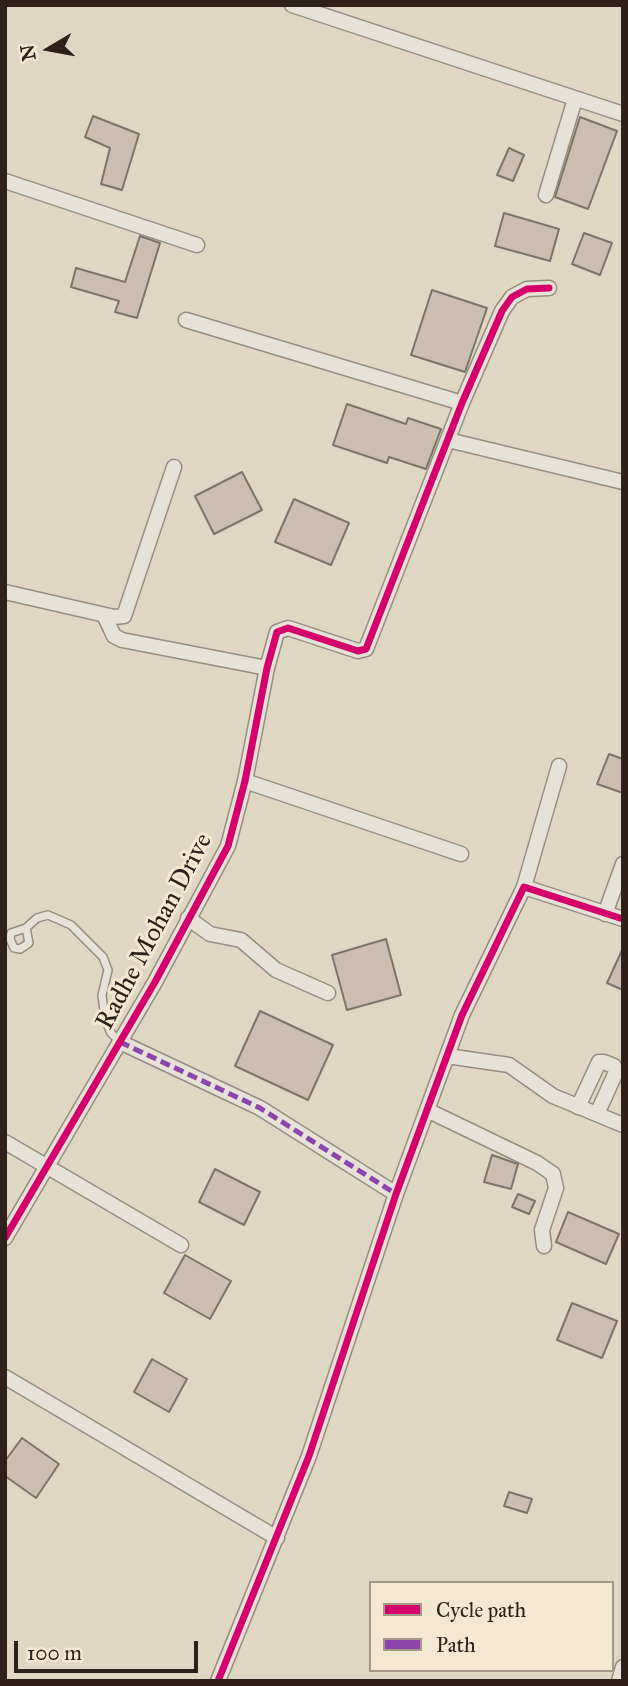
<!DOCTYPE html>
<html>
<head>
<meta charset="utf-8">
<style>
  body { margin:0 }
  #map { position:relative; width:628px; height:1686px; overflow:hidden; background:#e0d7c3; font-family:"IM FELL Great Primer",serif }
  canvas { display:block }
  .frame { position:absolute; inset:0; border:7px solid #2e211a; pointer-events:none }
  .legend { position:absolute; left:369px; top:1581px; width:245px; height:91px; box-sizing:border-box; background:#f3e8d0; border:2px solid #a49887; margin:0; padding:9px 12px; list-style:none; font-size:21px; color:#2e211a }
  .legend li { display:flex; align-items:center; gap:14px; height:35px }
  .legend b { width:35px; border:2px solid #a49887 }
  .north { position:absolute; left:14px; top:14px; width:70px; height:70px; -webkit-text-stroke:5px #f3e8d0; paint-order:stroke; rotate:260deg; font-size:19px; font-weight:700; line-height:28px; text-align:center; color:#2e211a }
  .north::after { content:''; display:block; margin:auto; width:24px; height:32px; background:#2e211a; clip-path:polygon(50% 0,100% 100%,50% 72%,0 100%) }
  .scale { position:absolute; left:14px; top:1641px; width:184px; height:32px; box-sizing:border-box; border:4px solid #2e211a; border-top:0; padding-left:9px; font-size:21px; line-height:24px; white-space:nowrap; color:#2e211a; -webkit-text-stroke:5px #f3e8d0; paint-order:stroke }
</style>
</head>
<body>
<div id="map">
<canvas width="628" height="1686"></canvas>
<div class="frame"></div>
<ul class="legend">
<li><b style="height:9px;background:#d6006c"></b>Cycle path</li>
<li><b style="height:9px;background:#8e44ad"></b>Path</li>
</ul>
<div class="north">N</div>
<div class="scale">100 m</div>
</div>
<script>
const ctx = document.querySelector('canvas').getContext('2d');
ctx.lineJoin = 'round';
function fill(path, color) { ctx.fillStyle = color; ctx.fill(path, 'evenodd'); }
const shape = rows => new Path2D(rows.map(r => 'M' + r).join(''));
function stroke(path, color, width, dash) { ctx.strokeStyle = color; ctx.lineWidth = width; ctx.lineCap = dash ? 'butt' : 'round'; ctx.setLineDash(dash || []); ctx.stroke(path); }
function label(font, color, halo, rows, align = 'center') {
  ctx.font = font + ' "IM FELL Great Primer",serif'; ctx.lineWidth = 6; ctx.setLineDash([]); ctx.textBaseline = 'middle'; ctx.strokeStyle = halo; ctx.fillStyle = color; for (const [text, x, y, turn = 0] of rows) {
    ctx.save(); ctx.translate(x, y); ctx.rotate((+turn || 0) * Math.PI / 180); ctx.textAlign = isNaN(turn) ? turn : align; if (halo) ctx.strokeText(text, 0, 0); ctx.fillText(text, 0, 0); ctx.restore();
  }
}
const building = shape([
  [93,116,139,134,122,190,101,184,110,148,85,137,93,116],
  [580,117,617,131,588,209,555,197,580,117],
  [509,148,524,155,513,181,497,175,509,148],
  [504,213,559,229,550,261,495,246,504,213],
  [584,233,612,243,600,275,572,264,584,233],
  [140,236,160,243,137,318,115,312,119,301,71,287,76,268,125,282,140,236],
  [432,290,487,308,465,372,411,355,432,290],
  [347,404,406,424,408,418,441,429,426,469,389,457,387,463,333,445,347,404],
  [242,472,262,510,214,534,195,496,242,472],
  [294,499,349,523,331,565,275,542,294,499],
  [609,754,623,759,623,793,597,784,609,754],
  [386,939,401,995,347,1010,332,955,386,939],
  [623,948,623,990,607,983,623,948],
  [260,1011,333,1045,308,1100,235,1066,260,1011],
  [492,1155,518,1164,511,1189,484,1182,492,1155],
  [215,1169,260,1192,244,1225,199,1202,215,1169],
  [518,1194,535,1201,529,1214,512,1207,518,1194],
  [568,1212,619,1234,606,1264,556,1242,568,1212],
  [185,1255,231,1281,210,1319,164,1293,185,1255],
  [572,1303,617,1321,602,1358,557,1340,572,1303],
  [152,1359,187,1379,169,1412,134,1392,152,1359],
  [22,1438,59,1464,36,1498,5,1476,5,1461,22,1438],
  [509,1492,532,1499,527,1513,504,1506,509,1492]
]);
const service = shape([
  [26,928,29,943,20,949,14,948,10,939,11,933,26,928,37,918,48,915,71,925,103,957,108,970,102,995,105,1019,111,1033,119,1041]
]);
const minor = shape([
  [292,5,623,114],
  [5,181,197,245],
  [546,195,575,99],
  [186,320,462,403],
  [448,440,623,482],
  [5,592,114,617,124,616,174,467],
  [104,615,114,636,122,640,267,668],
  [245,781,461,854],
  [524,887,559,766],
  [605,914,623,864],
  [188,918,210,934,241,940,276,970,328,993],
  [120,1042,260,1108,396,1194],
  [447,1056,509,1065,553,1096,623,1125],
  [578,1107,599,1062,604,1062,614,1066,616,1072,597,1114],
  [427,1110,537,1163,553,1174,556,1188,542,1230,544,1246],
  [5,1142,181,1245],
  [5,1238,155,982,228,846,245,781,267,668,277,632,288,628,358,651,366,649,462,403,502,311,512,297,527,289,549,288],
  [5,1377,277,1538],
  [218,1681,309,1456,396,1194,462,1015,524,887,623,919],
  [619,1681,623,1667]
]);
const quiet = shape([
  [120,1042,260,1108,396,1194]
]);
const cycleway = shape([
  [5,1238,155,982,228,846,245,781,267,668,277,632,288,628,358,651,366,649,462,403,502,311,512,297,527,289,549,288],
  [218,1681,309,1456,396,1194,462,1015,524,887,623,919]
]);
const streetNames = [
  ["Radhe Mohan Drive",155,932,-62]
];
fill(building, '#ccbeae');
stroke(building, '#7b7469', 2);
stroke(service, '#948d80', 10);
stroke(minor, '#948d80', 17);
stroke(service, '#e7e2d7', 7);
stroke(minor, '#e7e2d7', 14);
stroke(quiet, '#8e44ad', 5, [10, 5]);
stroke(cycleway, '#d6006c', 7);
label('26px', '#2e211a', '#f3e8d0', streetNames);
</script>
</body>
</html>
